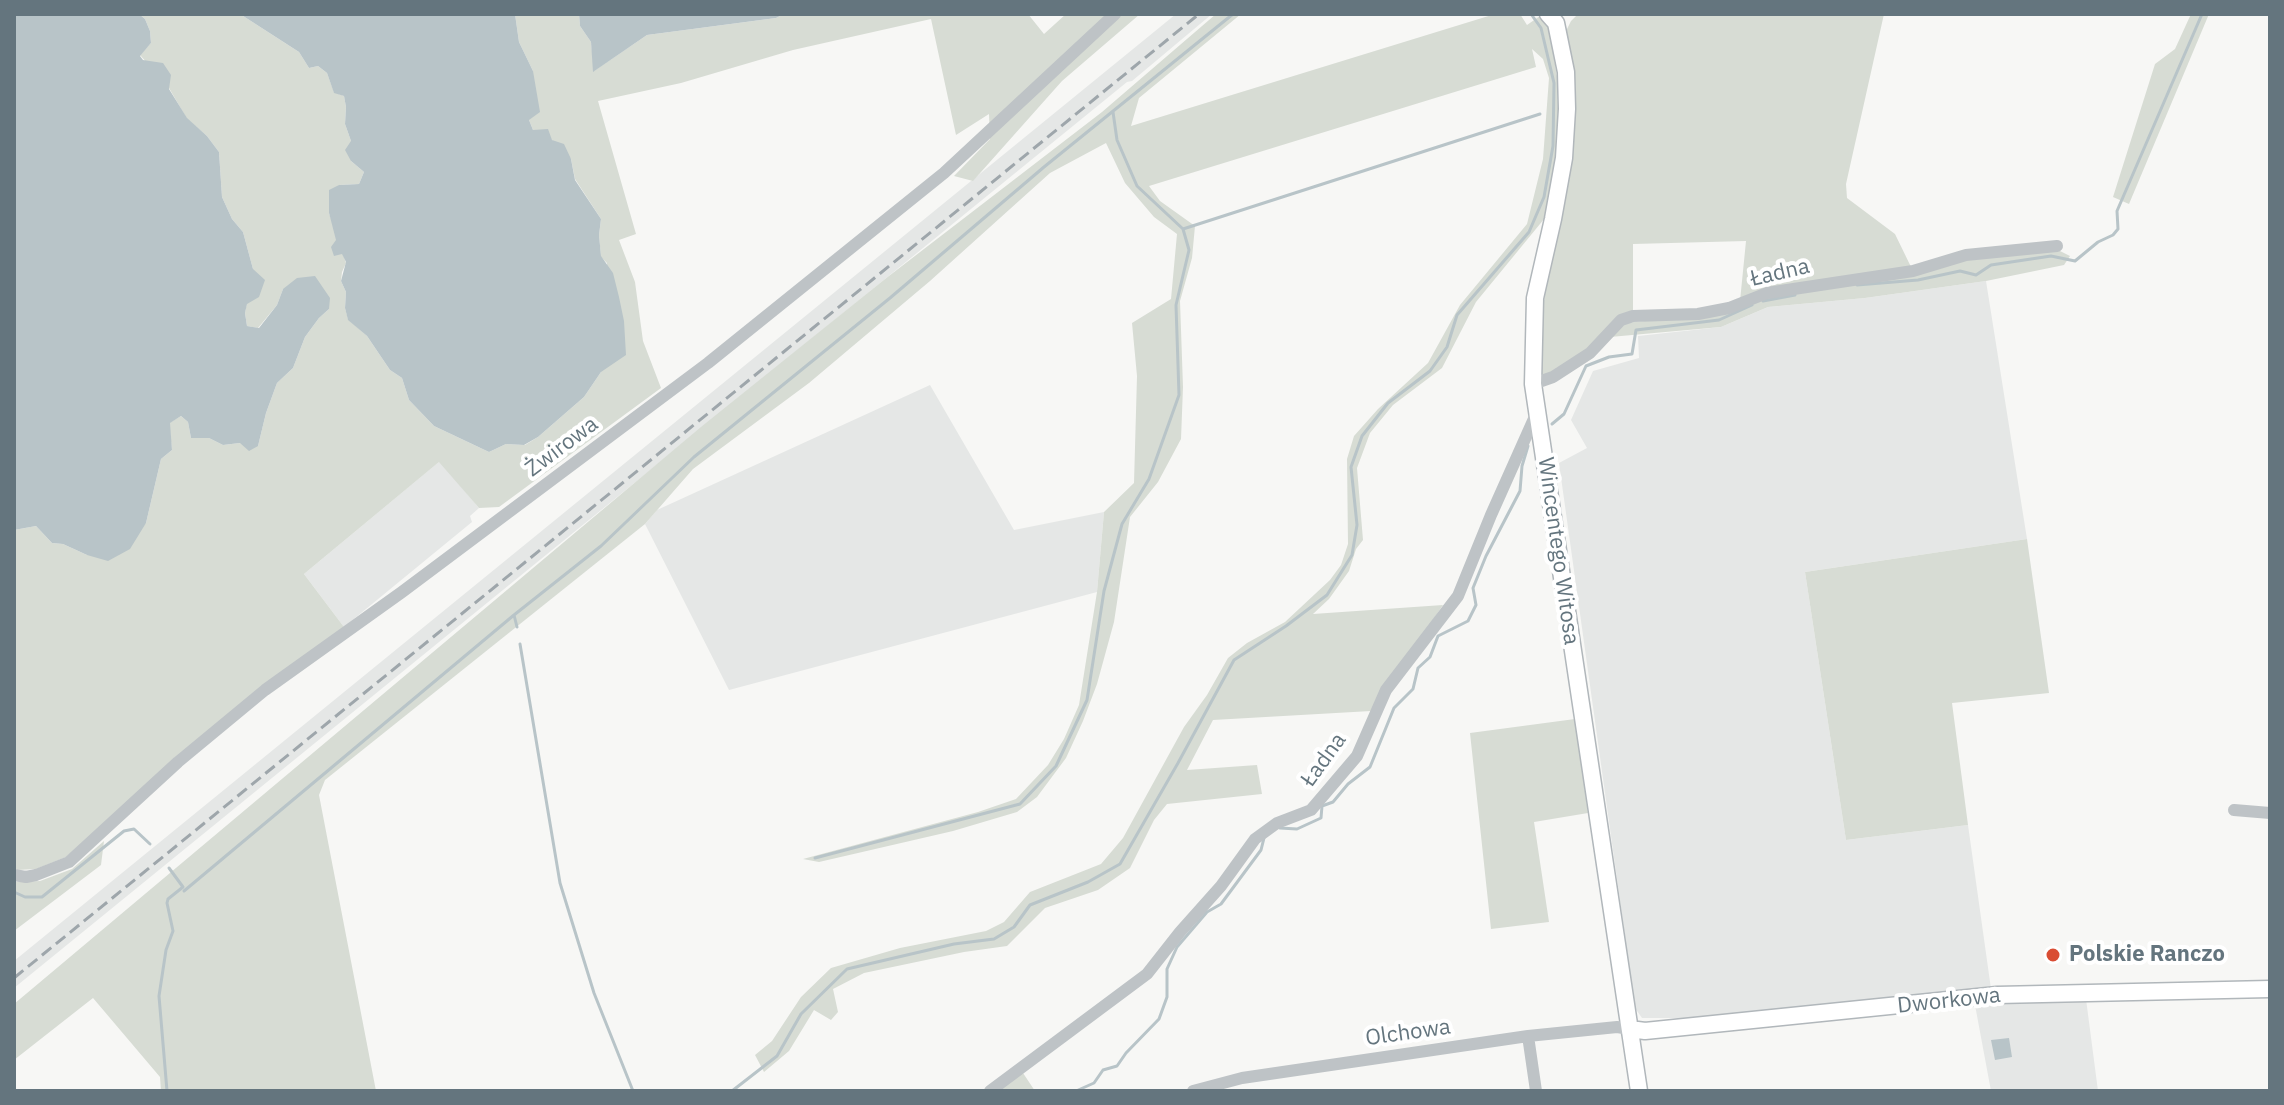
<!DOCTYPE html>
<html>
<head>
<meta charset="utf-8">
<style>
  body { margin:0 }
  #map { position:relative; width:2284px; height:1105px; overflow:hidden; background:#f7f7f5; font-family:"IBM Plex Sans",sans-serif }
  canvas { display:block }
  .frame { position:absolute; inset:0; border:16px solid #64757e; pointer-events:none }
</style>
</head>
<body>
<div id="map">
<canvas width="2284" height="1105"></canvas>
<div class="frame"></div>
</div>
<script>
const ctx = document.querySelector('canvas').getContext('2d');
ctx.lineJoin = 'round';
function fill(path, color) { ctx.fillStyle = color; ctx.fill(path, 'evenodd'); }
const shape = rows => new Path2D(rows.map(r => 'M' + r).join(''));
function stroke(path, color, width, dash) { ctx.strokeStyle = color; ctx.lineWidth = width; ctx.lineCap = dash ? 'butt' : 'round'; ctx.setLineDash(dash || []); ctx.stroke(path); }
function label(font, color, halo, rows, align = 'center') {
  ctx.font = font + ' "IBM Plex Sans",sans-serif'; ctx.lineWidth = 8; ctx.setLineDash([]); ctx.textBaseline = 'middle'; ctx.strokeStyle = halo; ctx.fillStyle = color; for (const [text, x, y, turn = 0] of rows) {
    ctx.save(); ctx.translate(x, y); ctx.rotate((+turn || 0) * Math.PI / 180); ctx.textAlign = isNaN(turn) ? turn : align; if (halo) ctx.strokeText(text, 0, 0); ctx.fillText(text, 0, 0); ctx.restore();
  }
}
const built = shape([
  [1176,14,1212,14,1132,81,1127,82,14,988,14,961],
  [1986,281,2027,539,1805,572,1846,840,1968,825,1991,989,1685,1021,1674,1018,1642,1018,1635,1008,1559,463,1587,448,1571,420,1593,371,1639,358,1638,336,1721,327,1768,307,1865,298],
  [930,385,1014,530,1104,512,1097,592,729,690,645,524,657,510],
  [440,461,479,508,470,516,472,522,344,627,304,574],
  [2086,999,2098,1091,1991,1091,1975,1005]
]);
const green = shape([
  [139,14,240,14,299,52,309,68,318,66,327,73,334,92,344,96,346,107,345,124,351,141,351,161,364,172,359,184,339,185,329,213,346,263,342,272,341,281,346,292,345,308,348,319,367,336,390,370,402,378,409,400,434,426,489,452,506,444,525,445,538,437,584,397,601,372,607,263,601,257,599,235,601,219,575,179,571,159,552,140,533,130,529,120,533,71,519,42,515,14,579,14,580,26,591,42,594,71,647,35,776,18,784,14,1028,14,1044,34,1066,14,1140,14,1062,81,973,181,954,176,990,139,989,114,956,135,931,19,793,50,681,83,598,101,636,234,619,240,635,282,643,341,661,388,499,507,479,508,439,462,304,574,344,627,66,857,36,869,17,870,14,866,14,530,36,526,52,543,63,544,87,555,146,523,161,459,172,450,169,423,181,416,188,422,191,438,209,438,223,445,240,443,258,446,266,413,277,383,293,368,305,337,319,318,329,309,283,289,277,305,258,328,247,326,245,313,253,269,243,232,232,219,222,197,219,152,207,136,187,119,169,88,140,55,151,43,150,31,145,19],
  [1216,14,1241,14,1139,98,1131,126,1495,14,1520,14,1527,25,1540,16,1549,28,1557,76,1558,110,1556,158,1549,213,1476,302,1442,368,1393,405,1370,433,1357,468,1363,540,1356,549,1349,571,1329,599,1313,614,1443,605,1371,711,1213,720,1187,770,1257,765,1262,794,1167,804,1154,820,1130,868,1098,890,1045,908,1007,946,964,952,864,973,833,989,838,1012,831,1020,814,1010,789,1051,764,1072,755,1055,772,1041,801,997,831,968,900,948,986,931,1004,922,1030,892,1101,864,1123,838,1184,727,1207,695,1228,658,1247,643,1285,622,1330,580,1341,565,1348,544,1347,459,1354,436,1378,409,1428,363,1460,305,1527,224,1543,159,1549,78,1543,59,1532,49,1536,67,1149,186,1160,201,1195,226,1192,258,1180,301,1183,387,1181,439,1158,482,1130,517,1114,622,1097,684,1083,721,1066,758,1037,797,1017,812,953,831,819,862,803,859,978,812,1016,799,1048,765,1064,739,1079,705,1097,592,1104,512,1134,483,1137,376,1132,323,1171,299,1177,234,1154,217,1125,183,1106,143,1050,173,930,281,809,383,693,469,645,524,325,780,319,795,376,1091,161,1091,160,1077,93,998,14,1060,14,1004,701,427,885,279,1102,112],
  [1578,14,1884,14,1846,184,1847,198,1895,234,1912,269,1740,301,1746,241,1633,244,1633,314,1588,351,1553,375,1542,375,1542,319,1546,283,1561,222,1572,157,1575,110,1573,73,1566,31,1571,21],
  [2191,14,2209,14,2129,204,2113,197,2155,64,2175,49],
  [2058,250,2070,256,2064,265,1986,281,1865,298,1768,307,1721,327,1610,337,1624,323,1699,316,1767,295,1967,258],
  [2027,539,2049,693,1952,703,1968,825,1846,840,1805,572],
  [1575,719,1588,813,1534,822,1549,922,1491,929,1470,733],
  [104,841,101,865,14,931,14,882,40,881,72,869],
  [1021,1070,1035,1091,992,1091]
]);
const water = shape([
  [14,14,139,14,145,19,150,31,151,43,140,56,143,60,163,63,171,75,169,89,187,118,207,136,219,152,222,197,232,219,243,232,253,269,265,280,259,297,247,304,245,313,247,326,259,328,277,305,283,289,297,278,315,276,330,298,329,309,319,318,305,337,293,368,277,383,266,413,258,446,249,451,240,443,223,445,209,438,191,438,188,422,181,416,170,423,172,450,161,459,146,523,130,549,108,561,87,555,63,544,52,543,36,526,14,530],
  [240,14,515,14,519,42,533,71,540,112,529,120,533,130,548,129,552,140,564,144,571,159,575,180,601,219,599,235,601,256,613,273,619,297,624,321,626,355,601,372,584,397,538,437,524,445,506,444,489,452,434,426,409,400,402,378,390,370,367,336,348,320,345,308,346,292,341,281,346,262,342,254,334,256,331,247,336,240,329,213,329,190,339,185,359,184,364,172,351,161,345,150,351,141,345,124,346,107,344,96,334,93,327,73,318,66,309,68,299,52],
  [579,14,784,14,776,18,647,35,593,72,591,42,580,26],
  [2009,1038,2012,1057,1995,1060,1991,1040]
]);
const stream = shape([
  [1183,229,1540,114],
  [1857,285,1918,280,1960,271,1976,275,1991,265,2051,256,2075,261,2098,242,2113,235,2118,229,2117,211,2202,14],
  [1763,301,1795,295],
  [1552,424,1564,414,1586,366,1609,357,1632,354,1636,330,1719,320,1752,305],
  [514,615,517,627],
  [520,644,560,883,594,993,633,1091],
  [1280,828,1297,829,1321,818,1322,806,1333,802,1348,784,1370,767,1394,708,1413,689,1418,668,1430,657,1438,636,1468,621,1476,605,1473,588,1486,556,1520,491,1522,466,1528,446],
  [815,858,1020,804,1056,766,1087,700,1104,591,1122,524,1149,479,1179,395,1176,305,1189,250,1183,229,1137,186,1117,140,1113,112],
  [184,891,514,615,601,546,694,457,890,298,1044,167,1233,14],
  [14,892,25,897,42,897,124,831,134,829,150,844],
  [167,1091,159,996,166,950,173,931,167,903,168,899,183,887,169,868],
  [732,1091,777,1056,801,1014,847,969,954,944,994,939,1014,927,1030,905,1088,882,1120,864,1178,763,1234,660,1286,626,1327,595,1352,555,1357,525,1351,467,1362,436,1388,403,1430,371,1447,347,1457,315,1529,232,1544,197,1553,146,1554,83,1541,28,1531,14],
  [1076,1091,1094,1083,1103,1070,1117,1066,1126,1053,1159,1019,1167,997,1167,969,1177,947,1207,912,1221,904,1261,850,1264,838]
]);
const street = shape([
  [1533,384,1553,377,1590,353,1621,320,1633,316,1698,314,1729,308,1767,293,1913,271,1966,255,2057,246],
  [2234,810,2270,813],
  [14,875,26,877,36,875,69,862,178,762,265,690,402,592,708,363,944,173,1115,14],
  [1528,1036,1536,1091],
  [990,1091,1147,974,1180,932,1221,886,1255,839,1277,823,1311,810,1357,756,1386,690,1458,596,1491,515,1537,412],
  [1193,1091,1242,1078,1528,1036,1617,1027,1630,1029]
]);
const secondary = shape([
  [1548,14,1556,23,1566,72,1567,109,1564,158,1553,219,1535,298,1533,384,1639,1091],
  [1630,1029,1645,1031,1997,995,2270,989]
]);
const rail = shape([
  [14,978,1199,14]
]);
const markers = [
  [2053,955,8,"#d94d33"]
];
const streetNames = [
  ["Ładna",1780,273,-13],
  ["Żwirowa",562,447,-37],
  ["Wincentego Witosa",1558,551,82],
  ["Ładna",1324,760,-54],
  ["Dworkowa",1949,1001,-6],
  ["Olchowa",1408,1033,-8]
];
const poiNames = [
  ["Polskie Ranczo",2069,955]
];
fill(built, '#e5e7e6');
fill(green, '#d7dcd4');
fill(water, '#b8c4c8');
stroke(stream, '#b8c4c8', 3);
stroke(secondary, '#b1b7bb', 19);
stroke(street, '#bec3c6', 12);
stroke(secondary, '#fff', 16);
stroke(rail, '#9ea6ab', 3, [12, 6]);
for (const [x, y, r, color] of markers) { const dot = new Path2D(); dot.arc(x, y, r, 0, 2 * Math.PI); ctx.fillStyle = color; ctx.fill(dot); stroke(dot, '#fff', 3); }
label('22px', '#64757e', '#fff', streetNames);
label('bold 22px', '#64757e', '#fff', poiNames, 'left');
</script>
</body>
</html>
